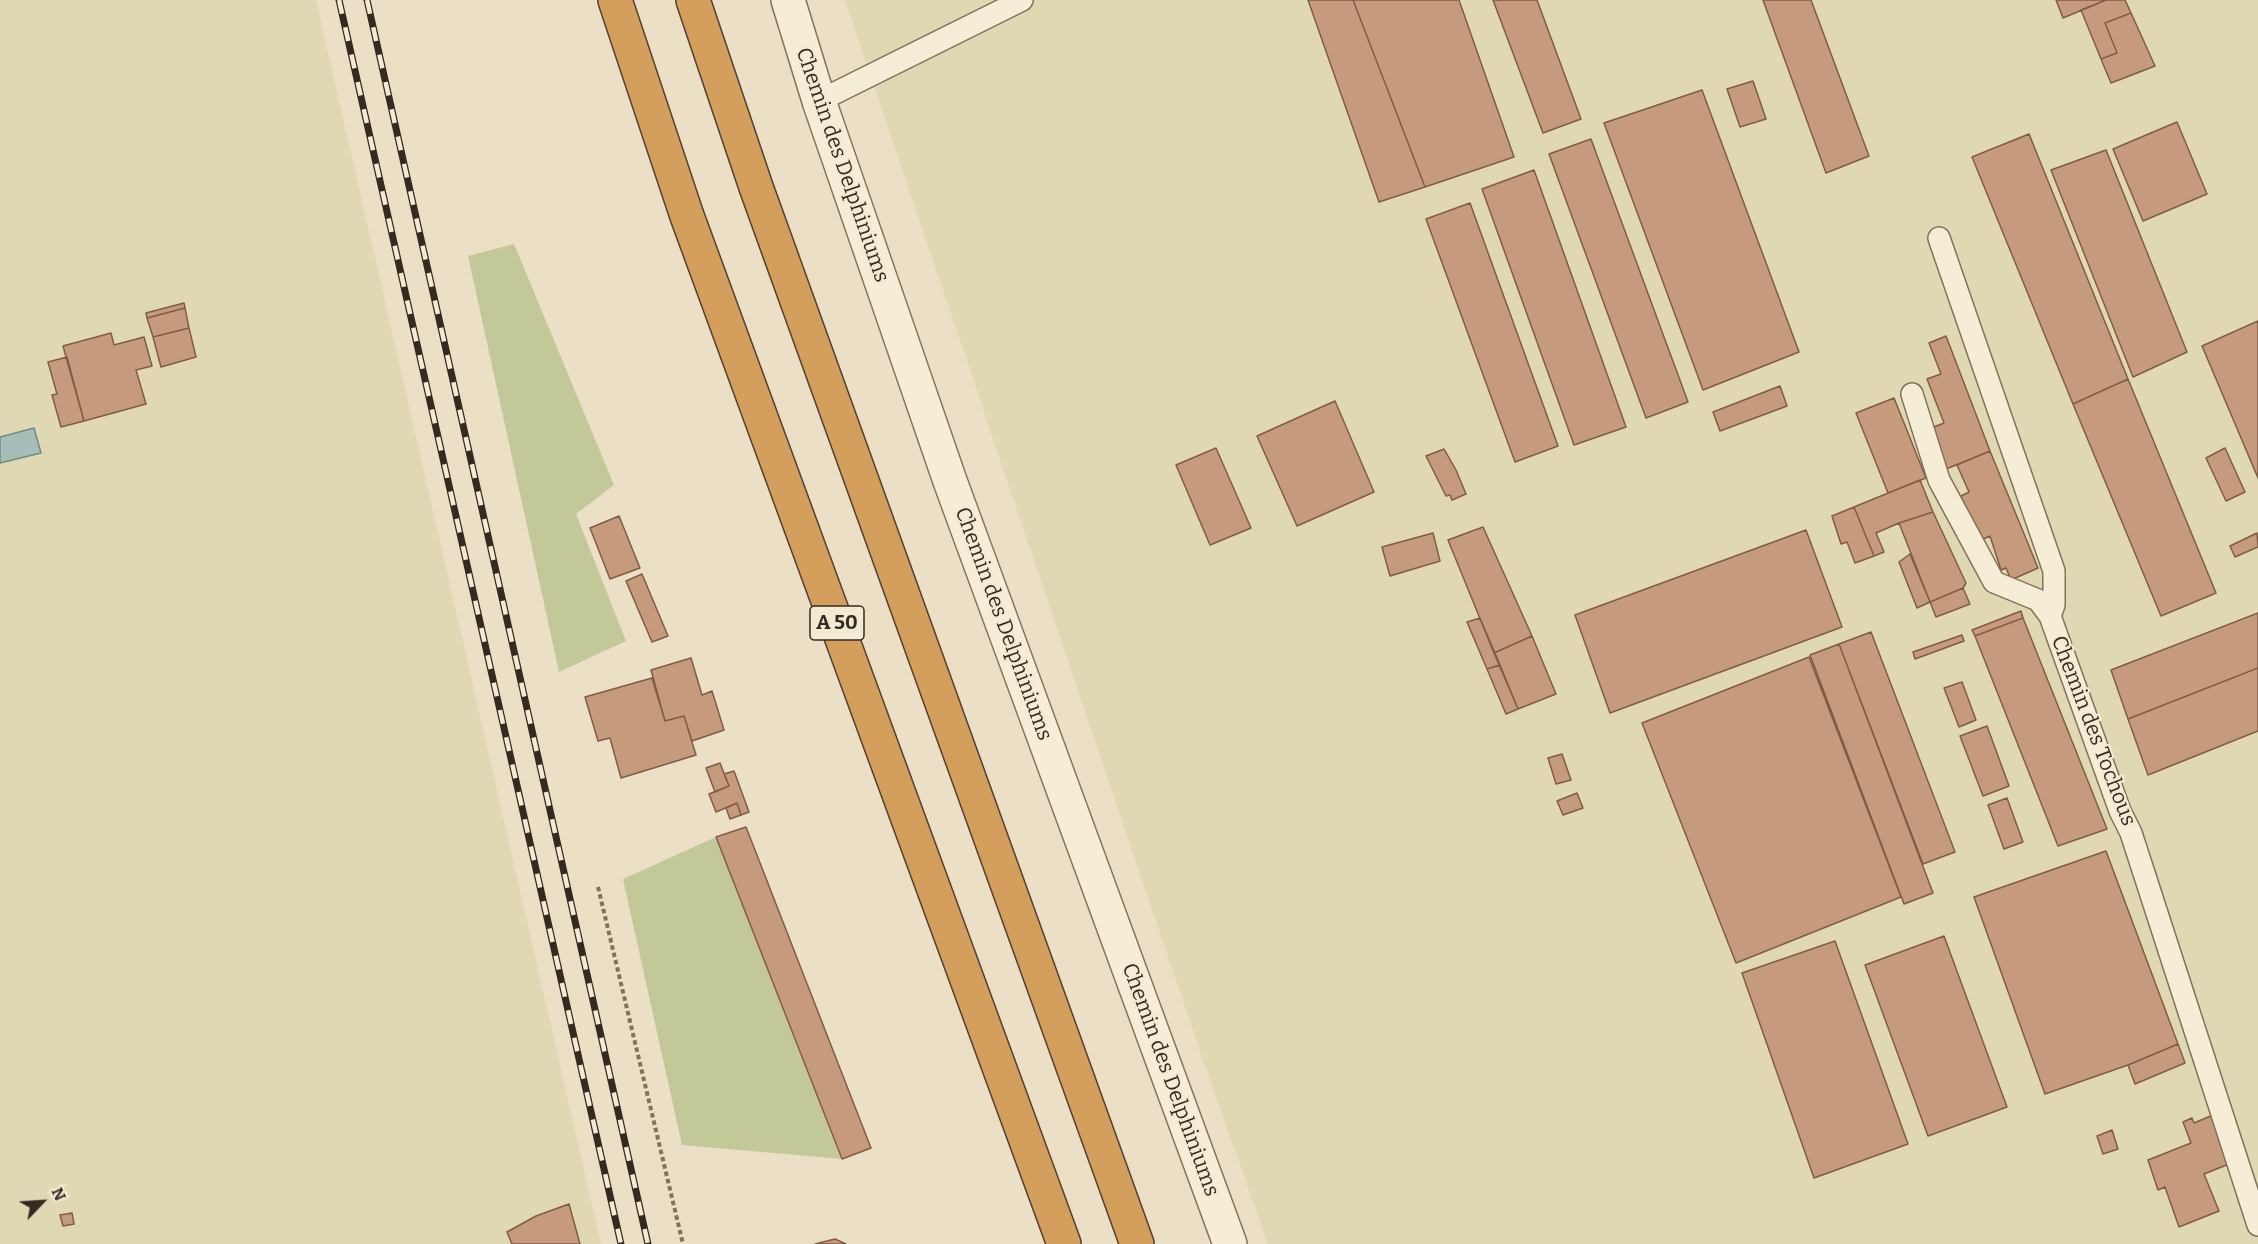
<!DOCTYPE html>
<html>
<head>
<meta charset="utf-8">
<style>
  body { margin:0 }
  #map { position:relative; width:2258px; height:1244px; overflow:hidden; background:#ebdfc5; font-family:Bitter,serif }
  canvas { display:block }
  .north { position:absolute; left:12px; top:1172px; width:60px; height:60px; -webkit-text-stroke:4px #f3ead4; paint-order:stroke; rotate:65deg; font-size:16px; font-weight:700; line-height:24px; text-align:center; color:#352a1f }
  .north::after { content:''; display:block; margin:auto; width:21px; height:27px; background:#352a1f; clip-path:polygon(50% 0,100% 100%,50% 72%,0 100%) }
</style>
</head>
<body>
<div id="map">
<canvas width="2258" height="1244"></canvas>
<div class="north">N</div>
</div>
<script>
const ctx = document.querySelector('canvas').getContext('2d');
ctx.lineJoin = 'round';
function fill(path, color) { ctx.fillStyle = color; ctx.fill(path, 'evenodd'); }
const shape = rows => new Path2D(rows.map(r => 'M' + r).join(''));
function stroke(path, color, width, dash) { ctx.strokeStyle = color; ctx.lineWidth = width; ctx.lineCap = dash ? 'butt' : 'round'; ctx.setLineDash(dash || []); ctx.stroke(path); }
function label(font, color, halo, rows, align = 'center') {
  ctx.font = font + ' Bitter,serif'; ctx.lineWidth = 4.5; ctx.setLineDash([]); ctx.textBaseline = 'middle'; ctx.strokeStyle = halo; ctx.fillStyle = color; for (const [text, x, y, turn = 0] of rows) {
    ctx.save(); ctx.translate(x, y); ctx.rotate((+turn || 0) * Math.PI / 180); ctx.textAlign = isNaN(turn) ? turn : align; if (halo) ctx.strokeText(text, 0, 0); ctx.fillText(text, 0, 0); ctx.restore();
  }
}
const farmland = shape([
  [0,0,316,0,601,1244,0,1244],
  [845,0,2258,0,2258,1244,1268,1244,1199,1049]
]);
const green = shape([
  [514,244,614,485,576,514,626,641,559,672,468,256],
  [716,837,841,1159,842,1159,682,1145,623,879]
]);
const water = shape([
  [34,428,41,453,0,463,0,437,34,428]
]);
const building = shape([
  [1308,0,1353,0,1425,187,1379,202,1308,0],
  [1353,0,1459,0,1514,157,1425,187,1353,0],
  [1493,0,1537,0,1581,119,1543,133,1493,0],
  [1763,0,1811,0,1869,156,1826,173,1763,0],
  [2056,0,2106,0,2063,18,2056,0],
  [2106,0,2125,0,2131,13,2105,23,2117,53,2101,59,2081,10,2106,0],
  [2131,13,2155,66,2111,83,2101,59,2117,53,2105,23,2131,13],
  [1753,81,1766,119,1740,127,1727,89,1753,81],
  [1702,90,1799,352,1703,390,1604,123,1702,90],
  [2177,122,2207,194,2143,221,2113,149,2177,122],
  [2029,134,2128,379,2073,404,1972,157,2029,134],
  [1591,139,1688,402,1646,418,1549,154,1591,139],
  [2106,150,2187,352,2133,377,2051,170,2106,150],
  [1534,170,1626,427,1574,445,1482,189,1534,170],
  [1470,203,1558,446,1515,462,1426,219,1470,203],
  [184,303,185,308,147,318,146,313,184,303],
  [185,308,189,328,153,337,147,318,185,308],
  [2258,321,2258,478,2202,346,2258,321],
  [189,328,196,357,161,367,153,337,189,328],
  [111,333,114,345,144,337,152,366,136,370,146,404,84,421,63,346,111,333],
  [1946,336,1990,451,1939,472,1931,428,1944,423,1927,379,1941,374,1929,343,1946,336],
  [67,357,84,421,61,427,52,395,57,394,48,362,67,357],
  [2128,379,2216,593,2161,616,2073,404,2128,379],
  [1780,386,1787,406,1720,431,1713,412,1780,386],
  [1894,398,1926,478,1888,493,1856,413,1894,398],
  [1335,401,1374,492,1297,526,1257,436,1335,401],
  [1216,448,1251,528,1210,545,1176,465,1216,448],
  [2225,448,2245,492,2226,501,2206,458,2225,448],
  [1444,449,1456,470,1466,494,1452,500,1450,495,1446,496,1426,456,1444,449],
  [1990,451,2038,568,2011,580,2006,568,2001,570,1990,536,1979,541,1961,496,1969,492,1957,465,1990,451],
  [1920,480,1933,512,1899,523,1876,533,1884,552,1874,556,1854,507,1920,480],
  [1854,507,1874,556,1855,563,1847,542,1841,544,1832,516,1854,507],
  [1933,512,1966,583,1963,588,1930,602,1899,523,1933,512],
  [619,516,640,568,610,579,590,528,619,516],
  [1483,527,1532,636,1494,653,1448,540,1483,527],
  [1806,530,1842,627,1610,713,1575,615,1806,530],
  [1433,533,1440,561,1390,576,1382,547,1433,533],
  [2257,533,2258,547,2235,557,2230,546,2257,533],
  [1910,554,1930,602,1917,608,1899,562,1910,554],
  [642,574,668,636,652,642,626,581,642,574],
  [1963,588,1970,604,1936,617,1930,602,1963,588],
  [2021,611,2023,618,1975,636,1972,630,2021,611],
  [2258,613,2258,668,2128,719,2111,670,2258,613],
  [1480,618,1500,665,1487,669,1467,622,1480,618],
  [2023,618,2107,829,2058,846,1975,636,2023,618],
  [1871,632,1955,852,1923,864,1839,644,1871,632],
  [1962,635,1964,641,1915,659,1913,652,1962,635],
  [1532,636,1556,694,1518,709,1494,653,1532,636],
  [1839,644,1933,893,1904,904,1810,655,1839,644],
  [1809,657,1901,897,1736,963,1642,723,1809,657],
  [691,658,702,695,712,691,724,730,692,741,684,716,665,721,651,670,691,658],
  [1500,665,1518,709,1506,714,1487,669,1500,665],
  [2258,668,2258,731,2148,775,2128,719,2258,668],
  [652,678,665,721,684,716,696,755,621,778,610,738,598,741,585,697,652,678],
  [1962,682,1976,720,1959,727,1944,688,1962,682],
  [1987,726,2009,786,1983,796,1960,736,1987,726],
  [1562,754,1571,780,1556,784,1548,758,1562,754],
  [720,763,729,786,715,792,706,768,720,763],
  [734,771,749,812,741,815,737,803,716,812,709,794,729,786,724,774,734,771],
  [1577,793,1583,808,1563,815,1557,801,1577,793],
  [2007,798,2023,842,2004,849,1988,805,2007,798],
  [737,803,741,815,730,819,726,808,737,803],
  [746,827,871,1148,842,1159,716,837,746,827],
  [2106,851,2178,1044,2128,1065,2045,1094,1974,897,2106,851],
  [1944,936,2007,1107,1928,1136,1865,965,1944,936],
  [1835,941,1908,1144,1814,1178,1742,973,1835,941],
  [2178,1044,2185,1063,2135,1084,2128,1065,2178,1044],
  [2213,1115,2229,1164,2204,1174,2219,1211,2179,1227,2165,1187,2158,1190,2148,1160,2191,1143,2183,1122,2192,1118,2194,1123,2213,1115],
  [2112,1130,2118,1149,2103,1154,2097,1136,2112,1130],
  [569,1204,580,1244,512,1244,507,1232,536,1216,569,1204],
  [72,1213,74,1224,63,1226,60,1215,72,1213],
  [835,1239,846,1244,815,1244,835,1239]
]);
const path = shape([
  [598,887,683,1244]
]);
const service = shape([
  [819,101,1022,0],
  [1939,238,2054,571,2054,605,2050,616,2120,811,2131,833,2258,1225],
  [1912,394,1939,480,1994,582,2038,600,2050,616]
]);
const minor = shape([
  [788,0,819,101,950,481,1230,1244]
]);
const motorway = shape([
  [615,0,687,216,1064,1244],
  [693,0,756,187,1137,1244]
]);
const rail = shape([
  [339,0,621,1244],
  [367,0,648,1244]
]);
const shields = [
  [837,623,54]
];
const shieldNames = [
  ["A 50",837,623]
];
const streetNames = [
  ["Chemin des Delphiniums",842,165,71],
  ["Chemin des Delphiniums",1003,624,70],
  ["Chemin des Tochous",2093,731,69],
  ["Chemin des Delphiniums",1170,1080,70]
];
fill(farmland, '#e0d8b3');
fill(green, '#c3c899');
fill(water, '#a6beb7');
stroke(water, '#6e8c84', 1.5);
fill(building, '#c69b7d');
stroke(building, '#815c44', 1.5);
stroke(service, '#84715c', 24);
stroke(minor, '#84715c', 36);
stroke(motorway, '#524030', 36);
stroke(path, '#84715c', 4, [4.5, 3]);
stroke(service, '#f6edd7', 21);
stroke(minor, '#f6edd7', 33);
stroke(motorway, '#d49e5c', 33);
stroke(rail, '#352a1f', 7);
stroke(rail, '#f3ead4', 4.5, [14]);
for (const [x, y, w] of shields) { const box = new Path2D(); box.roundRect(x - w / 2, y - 17, w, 34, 4.5); ctx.fillStyle = '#f3ead4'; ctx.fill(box); stroke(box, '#352a1f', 1.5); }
label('bold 20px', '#352a1f', null, shieldNames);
label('21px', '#352a1f', '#f3ead4', streetNames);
</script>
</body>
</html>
